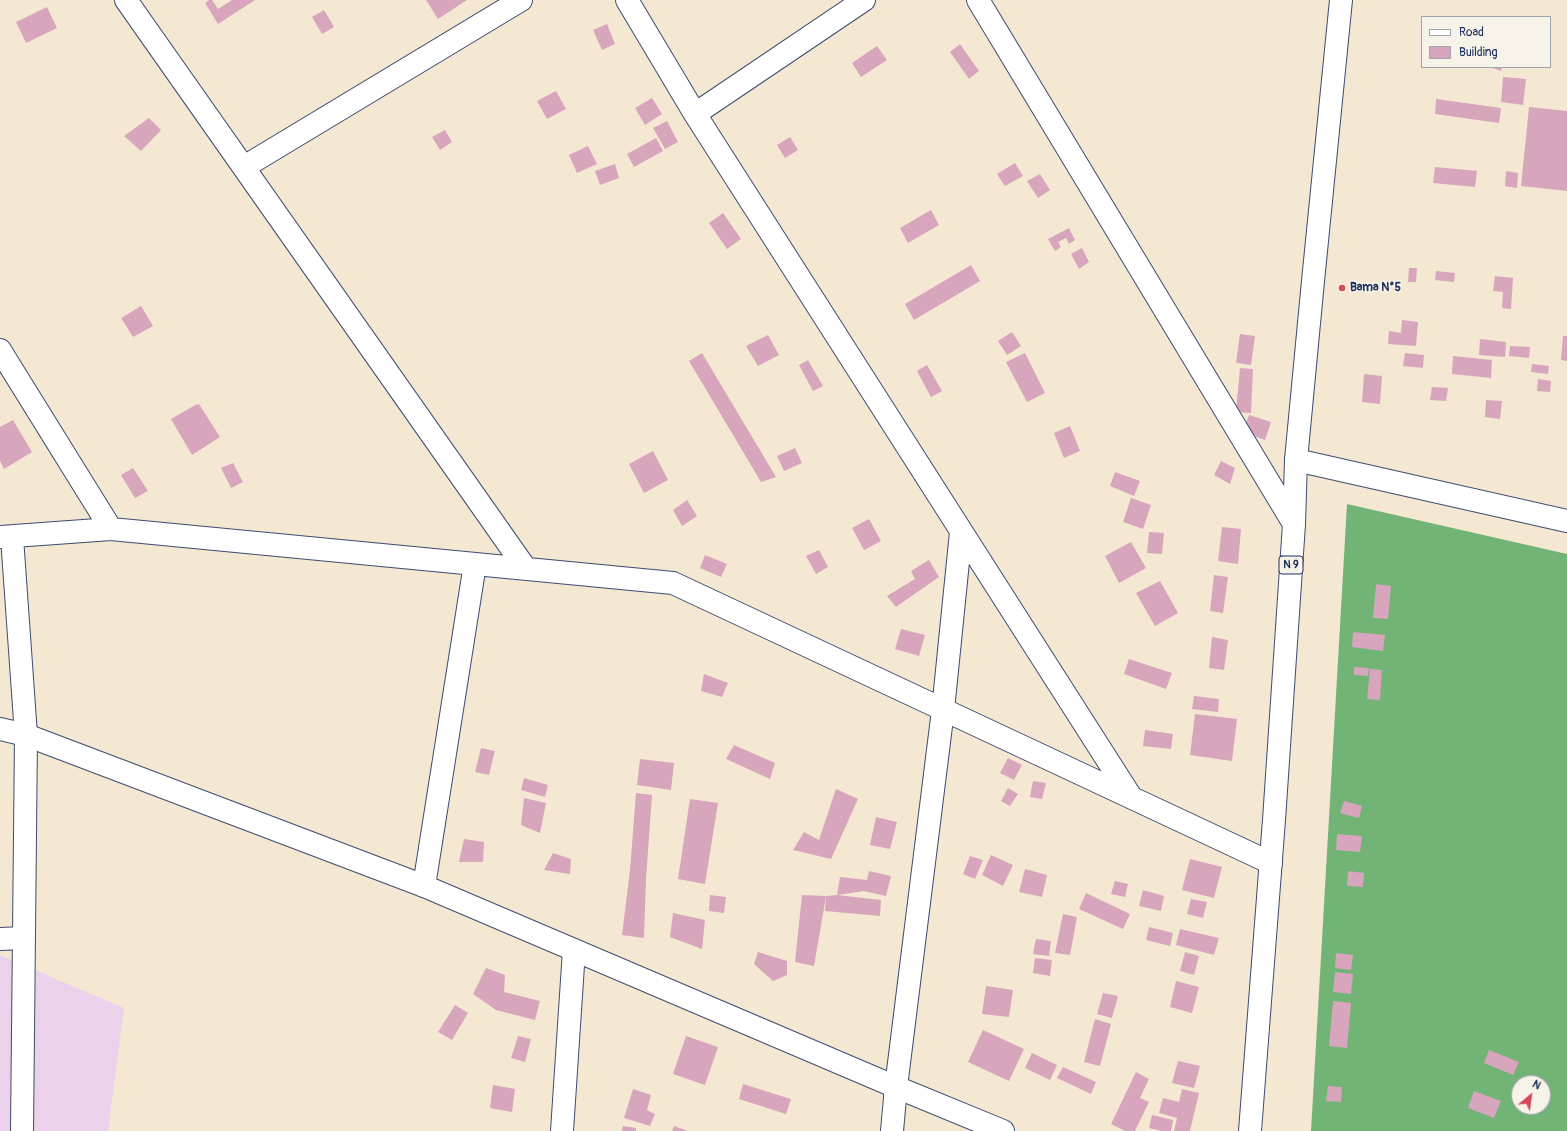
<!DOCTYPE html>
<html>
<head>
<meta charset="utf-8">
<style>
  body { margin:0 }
  #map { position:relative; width:1567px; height:1131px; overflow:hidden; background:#f5e8d3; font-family:Pangolin,sans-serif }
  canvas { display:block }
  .legend { position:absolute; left:1421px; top:16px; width:130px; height:52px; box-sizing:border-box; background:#f7f3e8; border:1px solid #9fa5b1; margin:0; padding:5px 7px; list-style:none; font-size:12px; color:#1b2f5e }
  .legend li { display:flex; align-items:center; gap:8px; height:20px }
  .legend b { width:20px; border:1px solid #9fa5b1 }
  .north { position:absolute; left:1511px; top:1075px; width:40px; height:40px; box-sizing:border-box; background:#f7f3e8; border:1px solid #9fa5b1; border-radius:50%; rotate:29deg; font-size:11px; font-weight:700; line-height:16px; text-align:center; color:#1b2f5e }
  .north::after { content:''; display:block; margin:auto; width:14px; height:18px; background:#d1495b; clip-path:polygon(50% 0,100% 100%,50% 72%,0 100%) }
</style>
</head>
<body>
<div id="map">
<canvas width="1567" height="1131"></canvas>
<ul class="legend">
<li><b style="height:5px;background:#fff"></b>Road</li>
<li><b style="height:11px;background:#d7a6bc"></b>Building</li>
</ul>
<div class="north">N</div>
</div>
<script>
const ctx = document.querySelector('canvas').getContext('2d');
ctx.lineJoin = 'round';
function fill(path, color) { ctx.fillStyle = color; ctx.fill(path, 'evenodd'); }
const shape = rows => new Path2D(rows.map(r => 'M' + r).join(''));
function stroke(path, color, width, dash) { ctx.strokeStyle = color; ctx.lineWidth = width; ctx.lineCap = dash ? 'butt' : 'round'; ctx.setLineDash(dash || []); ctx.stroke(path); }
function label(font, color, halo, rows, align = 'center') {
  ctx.font = font + ' Pangolin,sans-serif'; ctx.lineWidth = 3; ctx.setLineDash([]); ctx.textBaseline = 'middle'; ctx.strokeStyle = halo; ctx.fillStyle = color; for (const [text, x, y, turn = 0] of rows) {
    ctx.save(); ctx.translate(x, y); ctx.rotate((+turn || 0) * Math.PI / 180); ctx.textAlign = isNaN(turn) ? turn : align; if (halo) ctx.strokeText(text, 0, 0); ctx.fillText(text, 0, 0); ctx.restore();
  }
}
const built = shape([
  [0,955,124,1008,108,1131,0,1131]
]);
const forest = shape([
  [1347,504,1567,554,1567,1131,1311,1131],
  [1519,1083,1543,1083,1543,1107,1519,1107]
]);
const building = shape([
  [209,0,212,0,218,9,232,0,255,0,218,24,205,3],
  [426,0,467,0,438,19],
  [47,7,57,28,26,43,16,22],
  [324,10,334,27,322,34,312,17],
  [607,24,615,44,602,50,593,30],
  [960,44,979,71,969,79,950,52],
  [877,46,887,60,861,77,852,63],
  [1490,67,1502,67,1501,71],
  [1503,77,1526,79,1523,105,1501,102],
  [556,91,566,109,547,119,537,101],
  [652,98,662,114,645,125,635,108],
  [1436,99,1501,108,1499,123,1435,114],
  [1529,107,1567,111,1567,191,1521,186],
  [149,118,161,130,141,151,124,136],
  [667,121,678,142,665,149,653,128],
  [445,130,452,142,440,150,432,137],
  [790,137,798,150,785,158,777,145],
  [656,138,663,151,634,167,627,154],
  [588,146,597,164,577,173,569,155],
  [1015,163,1023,176,1005,186,997,174],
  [615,164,619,178,600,185,595,171],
  [1435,167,1477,171,1475,187,1433,183],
  [1506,171,1518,173,1517,188,1505,186],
  [1040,174,1050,190,1038,198,1027,181],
  [931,210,939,225,908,243,900,228],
  [723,213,741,239,727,249,709,223],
  [1069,228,1075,240,1069,244,1066,238,1058,242,1061,247,1055,251,1048,239],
  [1082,248,1089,262,1079,269,1071,254],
  [971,265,980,281,914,320,905,304],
  [1409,268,1417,268,1416,282,1408,282],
  [1436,271,1455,273,1454,282,1435,280],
  [1495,276,1513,278,1511,309,1502,308,1503,292,1493,291],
  [141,306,153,326,133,337,121,318],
  [1402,320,1418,322,1416,346,1388,344,1389,331,1401,333],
  [1012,332,1021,346,1007,355,998,341],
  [1240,334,1255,336,1251,365,1236,363],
  [768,335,779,355,758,366,746,346],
  [1563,336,1567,336,1567,361,1561,360],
  [1480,339,1506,342,1505,357,1479,355],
  [1510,346,1530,347,1529,358,1509,356],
  [702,353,776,477,761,482,689,361],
  [1025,353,1045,393,1027,402,1006,362],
  [1405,353,1424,355,1423,368,1403,366],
  [1453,356,1492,360,1491,378,1452,374],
  [808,360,823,386,813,391,799,365],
  [1532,364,1549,366,1548,374,1531,372],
  [927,365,942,391,931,397,917,371],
  [1240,368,1253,369,1251,413,1236,412],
  [1364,374,1382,376,1380,404,1362,402],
  [1538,379,1551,381,1550,392,1537,391],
  [1432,387,1448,388,1446,401,1430,400],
  [1486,400,1502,401,1500,419,1485,417],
  [197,404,197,405,199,404,220,437,192,455,171,419],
  [1249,415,1271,422,1265,440,1243,432],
  [13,420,32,452,4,469,0,461,0,427],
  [1070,426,1080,451,1064,458,1054,433],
  [795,448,802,463,784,471,777,456],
  [653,451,668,480,644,493,629,464],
  [1221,461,1235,468,1230,484,1214,475],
  [233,463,243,482,231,488,221,468],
  [133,468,148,491,135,498,121,475],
  [1115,472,1140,481,1134,496,1110,486],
  [1131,498,1151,505,1143,529,1123,522],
  [687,500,697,516,682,526,673,510],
  [869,519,881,541,864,550,852,528],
  [1222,527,1241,529,1238,564,1218,561],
  [1149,532,1164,533,1162,554,1147,553],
  [1131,542,1146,568,1119,583,1105,556],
  [819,550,828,567,816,574,806,556],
  [705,555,727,564,721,577,700,568],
  [929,560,939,577,896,607,887,596,915,579,911,571],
  [1214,575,1228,577,1223,613,1210,611],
  [1160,581,1178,613,1155,626,1136,593],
  [1376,584,1391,586,1388,619,1373,618],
  [901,629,925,635,919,656,895,649],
  [1353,632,1385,635,1383,651,1352,647],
  [1212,637,1228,640,1224,670,1209,668],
  [1129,659,1172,673,1166,689,1124,674],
  [1354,667,1369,668,1368,676,1354,675],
  [1370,669,1382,670,1380,700,1367,699],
  [704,674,728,683,722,697,701,691],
  [1194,696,1219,699,1218,712,1192,709],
  [1195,714,1237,719,1232,761,1190,755],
  [1145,730,1173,734,1171,749,1143,746],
  [734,745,775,763,770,779,726,759],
  [481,748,495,751,489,775,475,772],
  [1008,758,1022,765,1014,780,1000,773],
  [640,759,674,763,671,790,637,785],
  [524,778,548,785,545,797,521,790],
  [1033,781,1046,783,1042,799,1030,797],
  [1008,788,1018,794,1010,806,1001,801],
  [836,789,858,799,831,859,793,850,804,832,819,840],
  [636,793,652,795,646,879,644,938,622,935,630,870],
  [524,798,546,803,540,833,521,825],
  [690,799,718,803,705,884,678,879],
  [1344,801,1362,806,1359,818,1340,813],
  [876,817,897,822,890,849,870,845],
  [1337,834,1362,836,1360,852,1336,850],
  [464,839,484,842,483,862,459,862],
  [553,853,571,859,570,874,544,870],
  [991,855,1013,865,1003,886,982,875],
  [970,856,983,860,975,879,963,874],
  [1190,859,1222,867,1214,898,1182,890],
  [1025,869,1047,875,1042,897,1019,892],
  [869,871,891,876,886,896,864,891,837,895,840,877,867,880],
  [1348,871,1364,873,1363,887,1347,886],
  [1115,881,1128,884,1125,897,1111,894],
  [1143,890,1164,896,1161,911,1139,906],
  [1086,893,1130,914,1123,929,1079,909],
  [710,895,726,897,724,913,709,911],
  [802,895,826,896,814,966,795,962],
  [837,895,881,900,880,916,825,911,826,896],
  [1191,899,1207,902,1203,918,1187,914],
  [673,913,705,920,702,949,670,937],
  [1063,914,1077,917,1070,955,1055,953],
  [1149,927,1173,933,1170,946,1146,940],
  [1180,929,1219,938,1214,955,1176,945],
  [1036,939,1051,941,1049,956,1033,954],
  [758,952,787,961,787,975,773,981,754,964],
  [1185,952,1199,956,1194,975,1180,971],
  [1336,953,1353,955,1351,970,1335,968],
  [1035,958,1052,960,1050,976,1033,973],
  [486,968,505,975,504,992,540,1001,535,1020,496,1010,473,994],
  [1335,972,1353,974,1351,994,1333,992],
  [1176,981,1199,987,1192,1013,1170,1007],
  [986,986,1013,990,1009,1017,982,1014],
  [1103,993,1118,996,1112,1018,1097,1014],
  [1333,1001,1351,1003,1347,1048,1329,1046],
  [455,1005,468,1013,452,1040,438,1032],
  [1095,1019,1111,1024,1100,1066,1084,1062],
  [983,1030,1024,1049,1009,1081,968,1062],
  [518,1036,531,1039,525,1062,511,1058],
  [686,1036,718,1047,705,1085,673,1074],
  [1489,1050,1519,1062,1513,1075,1484,1063],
  [1032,1053,1057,1065,1050,1080,1025,1068],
  [1178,1061,1200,1066,1194,1088,1172,1083],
  [1063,1067,1096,1082,1091,1094,1057,1078],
  [1136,1072,1149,1079,1140,1098,1149,1102,1135,1131,1125,1131,1111,1124],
  [743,1084,791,1099,786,1114,739,1099],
  [493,1085,515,1089,512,1112,490,1108],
  [1328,1086,1342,1087,1341,1102,1326,1101],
  [633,1089,651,1095,647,1110,655,1114,650,1126,624,1118],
  [1182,1089,1199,1093,1190,1131,1174,1131,1177,1118,1159,1113,1163,1098,1179,1102],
  [1474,1091,1501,1101,1494,1118,1468,1108],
  [1152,1115,1173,1120,1171,1131,1162,1131,1149,1128],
  [623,1126,636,1128,636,1131,622,1131],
  [674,1126,688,1131,672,1131]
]);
const minor = shape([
  [126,0,526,569],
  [627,0,695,114,1131,797],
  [978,0,1294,524],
  [695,114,864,0],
  [244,167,521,0],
  [0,350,111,529],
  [1296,460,1567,521],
  [0,537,111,529,673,583,1271,863],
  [12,537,26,735,22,1131],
  [424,886,475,564],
  [0,939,24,938],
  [562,1131,574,950],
  [892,1131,896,1087,943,710,961,532]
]);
const tertiary = shape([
  [0,729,26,735,424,886,896,1087,1003,1131]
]);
const primary = shape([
  [1250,1131,1274,820,1294,524,1296,460,1313,281,1341,0]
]);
const markers = [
  [1342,288,4,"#d1495b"]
];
const shields = [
  [1291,565,24]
];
const shieldNames = [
  ["N 9",1291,565]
];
const poiNames = [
  ["Bama N°5",1350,288]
];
fill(built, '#ecd1ea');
fill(forest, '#72b376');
fill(building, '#d7a6bc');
stroke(minor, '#3c4b70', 24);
stroke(tertiary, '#3c4b70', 24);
stroke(primary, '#3c4b70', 24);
stroke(minor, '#fff', 22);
stroke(tertiary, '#fff', 22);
stroke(primary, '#fff', 22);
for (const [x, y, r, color] of markers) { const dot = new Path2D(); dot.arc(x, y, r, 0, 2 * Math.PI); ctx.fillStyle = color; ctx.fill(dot); stroke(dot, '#f7f3e8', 1.5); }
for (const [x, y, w] of shields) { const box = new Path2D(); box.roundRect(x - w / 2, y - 9, w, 18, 3); ctx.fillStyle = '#f7f3e8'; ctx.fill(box); stroke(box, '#1b2f5e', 1); }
label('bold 11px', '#1b2f5e', null, shieldNames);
label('bold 12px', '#1b2f5e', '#f7f3e8', poiNames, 'left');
</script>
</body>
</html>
